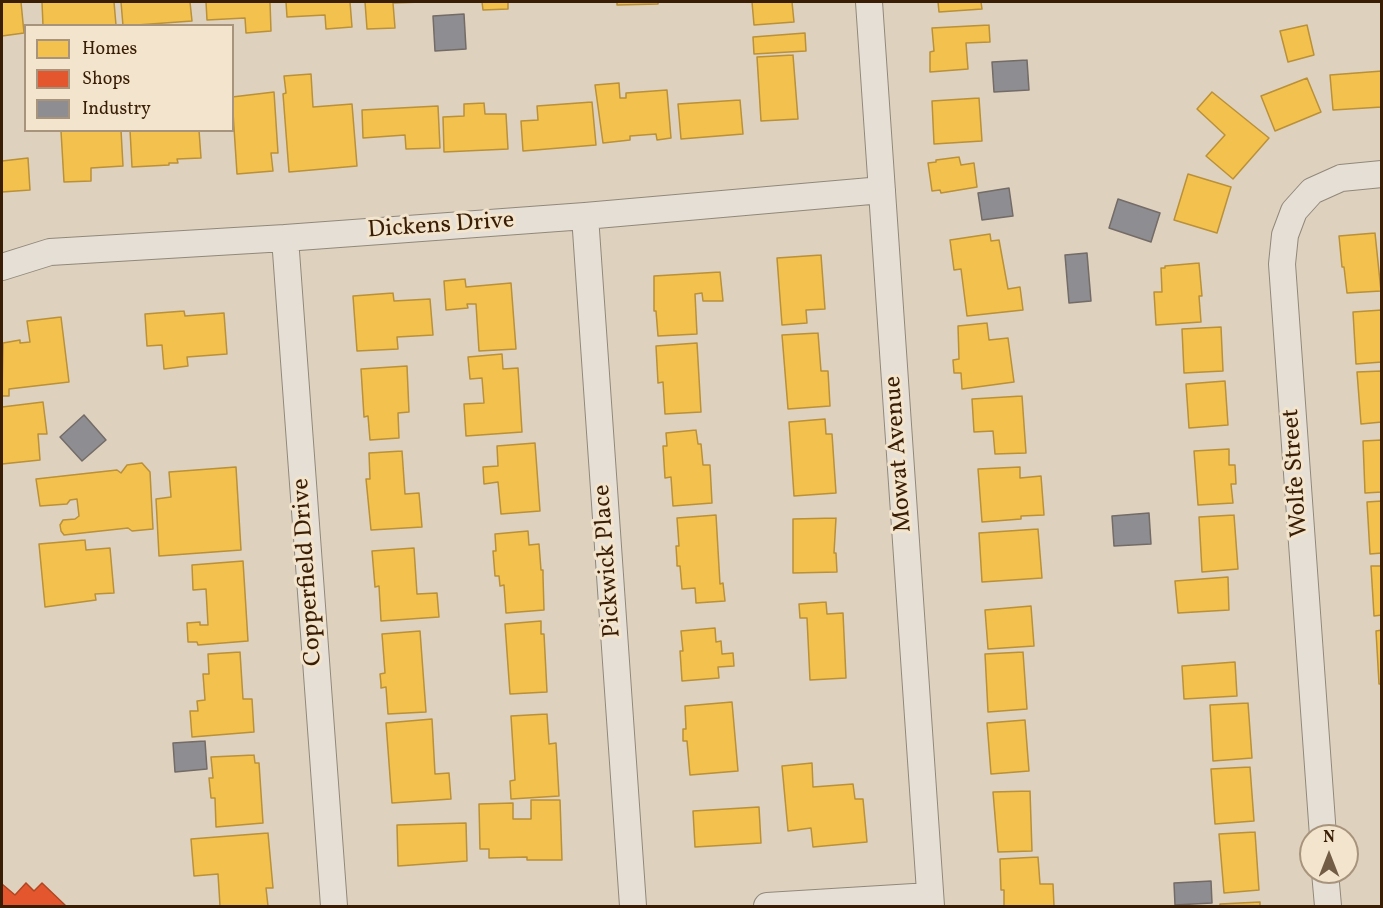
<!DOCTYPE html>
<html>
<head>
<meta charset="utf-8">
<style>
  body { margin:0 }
  #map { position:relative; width:1383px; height:908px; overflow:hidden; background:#ded2bf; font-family:Vollkorn,serif }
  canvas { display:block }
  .frame { position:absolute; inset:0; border:3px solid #391d04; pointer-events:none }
  .legend { position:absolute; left:24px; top:24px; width:210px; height:108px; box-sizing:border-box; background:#f2e4cd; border:2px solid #a8947d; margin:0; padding:8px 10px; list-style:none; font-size:18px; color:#391d04 }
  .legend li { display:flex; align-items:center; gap:12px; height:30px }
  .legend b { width:30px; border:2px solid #a8947d }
  .north { position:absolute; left:1299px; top:824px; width:60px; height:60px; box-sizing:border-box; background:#f2e4cd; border:2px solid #a8947d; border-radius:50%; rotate:0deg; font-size:16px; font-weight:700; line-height:24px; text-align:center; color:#391d04 }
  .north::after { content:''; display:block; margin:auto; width:21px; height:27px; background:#735c45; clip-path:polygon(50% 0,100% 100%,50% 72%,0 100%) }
</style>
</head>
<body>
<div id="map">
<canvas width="1383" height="908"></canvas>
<div class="frame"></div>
<ul class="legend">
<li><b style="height:16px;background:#f2c14e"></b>Homes</li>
<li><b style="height:16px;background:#e4572e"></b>Shops</li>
<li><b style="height:16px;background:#8d8d92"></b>Industry</li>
</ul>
<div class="north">N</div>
</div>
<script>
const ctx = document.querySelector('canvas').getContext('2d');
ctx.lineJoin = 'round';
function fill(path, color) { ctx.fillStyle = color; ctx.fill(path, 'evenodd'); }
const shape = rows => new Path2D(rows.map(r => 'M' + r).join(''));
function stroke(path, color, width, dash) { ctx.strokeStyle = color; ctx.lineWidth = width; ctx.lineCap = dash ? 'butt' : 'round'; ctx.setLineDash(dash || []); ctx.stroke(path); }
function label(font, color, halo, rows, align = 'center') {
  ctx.font = font + ' Vollkorn,serif'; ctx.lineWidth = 6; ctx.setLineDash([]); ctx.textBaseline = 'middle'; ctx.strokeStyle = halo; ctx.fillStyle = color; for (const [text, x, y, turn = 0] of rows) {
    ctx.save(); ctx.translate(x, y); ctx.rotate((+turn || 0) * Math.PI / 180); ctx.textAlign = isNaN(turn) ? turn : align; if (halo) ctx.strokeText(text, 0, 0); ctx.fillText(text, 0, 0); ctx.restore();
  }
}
const homes = shape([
  [2,2,21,2,24,33,2,36,2,2],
  [42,2,114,2,116,25,43,26,42,2],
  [121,2,190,2,192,21,123,26,121,2],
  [206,2,270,2,271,31,246,33,245,18,207,20,206,2],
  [286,2,350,2,352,27,326,29,325,15,287,17,286,2],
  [365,2,422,2,393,3,395,28,367,29,365,2],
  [482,2,508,2,508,9,483,10,482,2],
  [617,2,658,2,658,4,617,5,617,2],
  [752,2,792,2,794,22,754,25,752,2],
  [938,2,981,2,982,9,939,12,938,2],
  [989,25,990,42,966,43,968,69,930,72,930,52,934,51,932,28,989,25],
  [1307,25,1314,55,1288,62,1280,31,1307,25],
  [805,33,806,51,754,54,753,37,805,33],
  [793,55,798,119,761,121,757,57,793,55],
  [1382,71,1382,107,1333,110,1330,75,1382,71],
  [311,74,313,107,352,104,357,166,289,172,283,94,286,93,284,76,311,74],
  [1307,78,1321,112,1275,131,1261,96,1307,78],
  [619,83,620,98,626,98,626,93,667,90,671,138,657,140,656,134,630,136,630,140,603,143,595,85,619,83],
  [274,92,278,153,271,153,273,171,237,174,232,97,274,92],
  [1212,92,1269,138,1233,179,1206,156,1225,135,1197,109,1212,92],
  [979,98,982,141,934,144,932,101,979,98],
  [740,100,743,134,681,139,678,104,740,100],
  [592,102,596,145,523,151,521,121,538,120,537,106,592,102],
  [484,103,485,114,506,114,508,149,444,152,443,117,464,116,464,104,484,103],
  [438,106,440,148,406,149,405,135,363,138,362,110,438,106],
  [121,130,123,166,91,168,91,181,64,182,61,131,121,130],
  [130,130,199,130,201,158,177,159,178,163,169,163,169,165,132,167,130,130],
  [959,157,961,165,974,163,977,187,941,193,940,190,932,191,928,163,936,162,936,160,959,157],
  [28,158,30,190,2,192,2,196,2,161,28,158],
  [1188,174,1231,187,1217,233,1174,220,1188,174],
  [1375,233,1381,291,1347,293,1344,267,1342,267,1339,236,1375,233],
  [990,234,991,241,999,240,1008,289,1020,287,1023,310,967,316,961,269,954,270,950,240,990,234],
  [821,255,825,309,806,310,807,323,782,325,777,258,821,255],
  [1199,263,1202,296,1199,296,1201,322,1156,325,1154,292,1162,292,1161,268,1165,268,1165,266,1199,263],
  [720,272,723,301,703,301,702,293,695,294,697,334,658,336,656,311,654,311,654,276,720,272],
  [465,279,466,287,511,283,516,349,479,351,476,304,467,304,468,308,446,310,444,281,465,279],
  [393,293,394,301,430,299,433,335,397,337,398,349,357,351,353,296,393,293],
  [1382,310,1382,362,1356,364,1353,312,1382,310],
  [184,311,185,316,224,313,227,354,187,357,188,366,164,369,162,345,147,346,145,314,184,311],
  [61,317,69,382,9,389,9,396,2,396,3,343,20,340,20,343,30,342,27,321,61,317],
  [987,323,989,340,1008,338,1014,382,962,389,961,373,954,373,953,360,959,359,958,326,987,323],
  [1221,327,1223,371,1184,373,1182,329,1221,327],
  [818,333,821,371,828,371,830,406,788,409,782,335,818,333],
  [697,343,701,412,665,414,663,382,658,383,656,346,697,343],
  [502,354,503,369,518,368,522,432,466,436,464,404,484,403,482,378,470,379,468,357,502,354],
  [407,366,409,412,398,413,399,438,370,440,368,416,364,417,361,369,407,366],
  [1382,371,1382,422,1361,424,1357,372,1382,371],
  [1225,381,1228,425,1189,428,1186,384,1225,381],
  [1022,396,1026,453,995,454,993,431,974,432,972,399,1022,396],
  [43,402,47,434,38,434,40,460,2,464,2,407,43,402],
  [825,419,826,434,832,434,836,493,794,496,789,422,825,419],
  [696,430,698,444,701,444,703,465,710,465,712,503,673,506,671,477,665,478,663,446,667,446,666,433,696,430],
  [1382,440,1382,492,1365,493,1363,441,1382,440],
  [535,443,540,511,501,514,498,482,484,484,483,467,498,466,497,446,535,443],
  [1229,449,1229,465,1235,465,1236,484,1231,484,1233,503,1198,505,1194,451,1229,449],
  [402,451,405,494,419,493,422,527,371,530,366,479,370,479,369,453,402,451],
  [142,463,150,472,153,529,132,531,128,528,64,535,61,531,60,525,63,520,75,519,79,516,77,499,70,500,67,504,40,506,36,479,117,470,121,473,127,465,142,463],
  [236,467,241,550,159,556,156,499,171,497,169,472,236,467],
  [1020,467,1020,478,1041,476,1044,515,1021,516,1021,519,982,522,978,469,1020,467],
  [1382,501,1382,553,1370,554,1367,502,1382,501],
  [716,515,720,584,723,583,725,601,696,603,695,588,682,589,680,566,677,566,677,562,676,546,679,546,677,518,716,515],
  [1234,515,1238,569,1202,572,1199,517,1234,515],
  [836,518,834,553,836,553,837,572,793,573,793,519,836,518],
  [1038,529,1042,578,982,582,979,533,1038,529],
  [528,531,529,545,539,544,541,570,543,570,543,576,544,610,506,613,504,585,500,586,499,576,495,576,493,551,496,551,495,534,528,531],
  [85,540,86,550,110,548,114,593,95,594,96,600,45,607,39,544,85,540],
  [414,548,417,594,437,593,439,617,381,621,379,586,375,587,372,551,414,548],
  [243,561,248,641,198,645,197,642,188,642,187,623,200,622,200,625,208,625,206,589,193,590,192,565,243,561],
  [1371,566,1382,566,1382,615,1374,616,1371,566],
  [1228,577,1229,610,1178,613,1175,581,1228,577],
  [826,602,827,614,843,613,846,678,810,680,807,618,800,618,799,604,826,602],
  [1031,606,1034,646,988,649,985,610,1031,606],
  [541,621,541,634,544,634,547,692,510,694,505,624,541,621],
  [715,628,716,642,721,641,722,654,733,653,734,666,718,667,719,678,682,681,680,651,683,651,681,631,715,628],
  [1382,630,1382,684,1379,684,1376,631,1382,630],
  [420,631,426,712,388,714,386,687,381,688,381,684,380,674,385,673,382,634,420,631],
  [240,652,243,699,252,699,254,732,192,737,190,711,198,711,197,701,205,700,203,674,209,674,208,654,240,652],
  [1023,652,1027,709,988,712,985,654,1023,652],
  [1235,662,1237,696,1184,699,1182,666,1235,662],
  [732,702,738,771,690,775,687,741,683,741,683,729,686,729,685,706,732,702],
  [1248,703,1252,758,1213,761,1210,705,1248,703],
  [547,714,549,744,556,743,559,796,511,799,510,781,515,780,511,716,547,714],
  [432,719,435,774,449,773,451,799,392,803,386,723,432,719],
  [1025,720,1029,771,991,774,987,723,1025,720],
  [254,755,255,763,259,763,263,823,216,827,215,798,211,798,209,778,213,778,211,757,254,755],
  [812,763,813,787,853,784,855,799,863,799,867,842,813,847,811,828,788,831,782,766,812,763],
  [1250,767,1254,821,1215,824,1211,769,1250,767],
  [1030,791,1032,851,998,852,993,792,1030,791],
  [531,800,560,800,562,860,527,860,527,857,489,858,489,849,480,849,479,804,513,803,513,819,531,819,531,800],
  [759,807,761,843,695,847,693,811,759,807],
  [466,823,467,861,398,866,397,825,466,823],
  [1255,832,1259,890,1224,893,1219,834,1255,832],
  [268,833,273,888,266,888,268,906,220,906,218,874,194,876,191,839,268,833],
  [1038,857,1040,884,1053,884,1054,906,1004,906,1004,890,1001,890,1000,859,1038,857],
  [1260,902,1260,906,1220,906,1220,904,1260,902]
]);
const shops = shape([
  [26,883,34,891,42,883,66,906,2,906,2,884,15,895,26,883]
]);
const industry = shape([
  [464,14,466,49,435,51,433,16,464,14],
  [1027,60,1029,90,994,92,992,62,1027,60],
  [1009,188,1013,216,982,220,978,193,1009,188],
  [1118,199,1160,213,1151,242,1109,228,1118,199],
  [1087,253,1091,301,1069,303,1065,255,1087,253],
  [84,415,106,440,82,461,60,437,84,415],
  [1149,513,1151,544,1114,546,1112,516,1149,513],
  [205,741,207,769,175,772,173,743,205,741],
  [1211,881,1212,903,1175,905,1174,883,1211,881]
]);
const street = shape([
  [869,2,931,906],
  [585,216,633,906],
  [285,238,334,906],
  [2,267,50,252,285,238,585,216,882,190],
  [1323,836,1282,264,1285,235,1294,211,1312,191,1341,178,1382,174],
  [1325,872,1328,906],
  [767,906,930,896]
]);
const streetNames = [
  ["Dickens Drive",441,227,-4],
  ["Mowat Avenue",900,454,-94],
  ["Wolfe Street",1297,473,-94],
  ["Pickwick Place",609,561,-94],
  ["Copperfield Drive",309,572,-94]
];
fill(homes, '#f2c14e');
stroke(homes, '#ba9038', 1.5);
fill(shops, '#e4572e');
stroke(shops, '#b14621', 1.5);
fill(industry, '#8d8d92');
stroke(industry, '#746b67', 1.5);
stroke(street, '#92887a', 28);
stroke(street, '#e5dfd5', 26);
label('24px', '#391d04', '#f2e4cd', streetNames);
</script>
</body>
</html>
